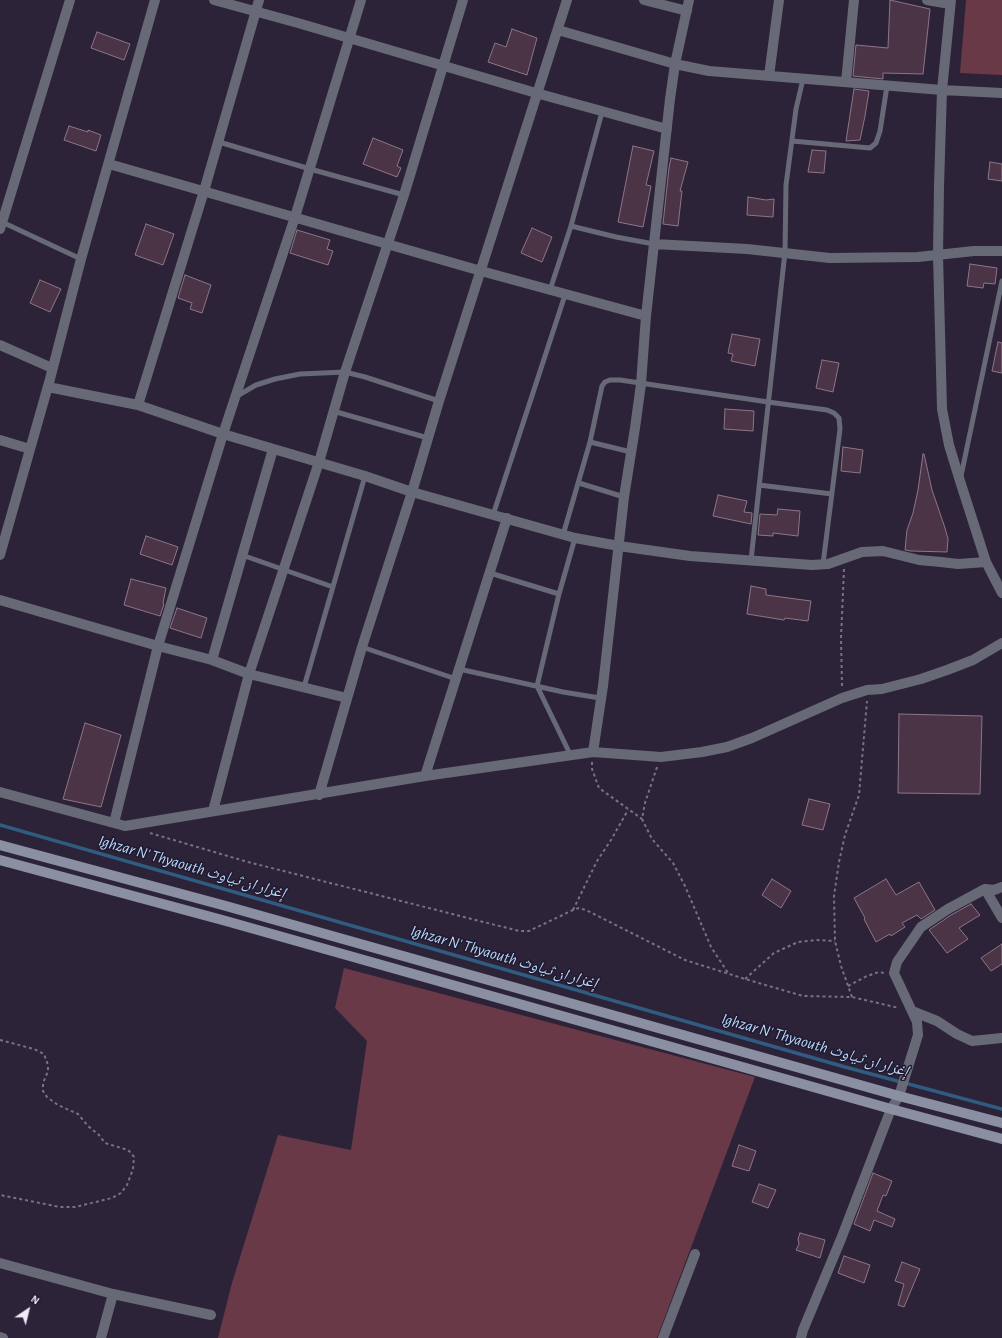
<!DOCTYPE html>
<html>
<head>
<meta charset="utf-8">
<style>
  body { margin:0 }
  #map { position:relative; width:1002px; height:1338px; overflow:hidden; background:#2c2339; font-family:"Alegreya Sans",sans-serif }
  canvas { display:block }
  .north { position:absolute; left:8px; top:1290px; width:40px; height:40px; -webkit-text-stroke:3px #23192f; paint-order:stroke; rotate:35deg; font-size:11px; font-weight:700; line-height:16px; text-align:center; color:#efe9f8 }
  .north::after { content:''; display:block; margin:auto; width:14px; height:18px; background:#efe9f8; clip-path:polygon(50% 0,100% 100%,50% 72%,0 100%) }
</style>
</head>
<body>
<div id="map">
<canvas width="1002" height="1338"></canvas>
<div class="north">N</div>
</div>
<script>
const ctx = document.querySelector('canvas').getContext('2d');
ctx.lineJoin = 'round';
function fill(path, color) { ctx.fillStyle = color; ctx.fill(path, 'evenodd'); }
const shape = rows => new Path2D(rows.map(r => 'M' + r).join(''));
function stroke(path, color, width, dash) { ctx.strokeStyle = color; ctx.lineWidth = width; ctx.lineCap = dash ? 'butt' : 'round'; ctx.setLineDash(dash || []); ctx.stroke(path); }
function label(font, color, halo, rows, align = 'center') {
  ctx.font = font + ' "Alegreya Sans","Noto Naskh Arabic",sans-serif'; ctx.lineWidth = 3; ctx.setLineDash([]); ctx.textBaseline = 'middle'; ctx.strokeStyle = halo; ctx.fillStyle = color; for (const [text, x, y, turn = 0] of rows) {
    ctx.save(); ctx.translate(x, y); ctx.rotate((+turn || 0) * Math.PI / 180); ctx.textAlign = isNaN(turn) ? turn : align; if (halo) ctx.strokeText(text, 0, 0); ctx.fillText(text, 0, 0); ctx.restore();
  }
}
const green = shape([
  [966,0,1002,0,1002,75,960,73],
  [344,968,755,1077,657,1338,218,1338,232,1283,278,1135,351,1150,367,1041,335,1008]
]);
const stream = shape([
  [0,825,845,1067,1002,1109]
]);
const building = shape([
  [890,0,930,9,923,74,883,73,883,79,853,76,856,45,888,48,890,0],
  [512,29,537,38,527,75,488,62,495,43,506,47,512,29],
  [97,32,130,44,124,60,91,48,97,32],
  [854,89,869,91,865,116,860,140,846,141,854,89],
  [69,126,88,132,88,130,101,135,96,151,64,140,69,126],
  [373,138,403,150,397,166,401,168,397,177,363,164,373,138],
  [633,146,654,151,646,185,651,186,643,227,618,222,633,146],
  [812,150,826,151,824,173,808,172,812,150],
  [671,158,688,162,680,191,682,191,678,226,663,224,669,168,671,158],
  [990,162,1002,164,1002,181,988,179,990,162],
  [748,197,766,200,774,199,773,217,747,215,748,197],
  [146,224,174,234,163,265,135,255,146,224],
  [532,228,552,237,542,262,521,253,532,228],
  [297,230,330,240,327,249,333,251,328,265,290,253,297,230],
  [970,264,997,268,995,284,984,283,983,288,967,286,970,264],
  [185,275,211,285,202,313,190,309,192,303,178,298,185,275],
  [40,280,61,289,50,312,30,303,40,280],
  [732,334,760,339,755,366,731,361,733,354,728,353,732,334],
  [998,342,1002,343,1002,373,992,371,998,342],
  [822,360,839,363,833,392,816,388,822,360],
  [725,409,754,411,753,431,724,429,725,409],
  [843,447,863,450,860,473,841,471,843,447],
  [923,454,924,454,932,490,945,528,948,539,947,552,911,551,905,550,907,530,913,513,918,490,923,454],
  [718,495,747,501,744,512,752,513,751,524,713,516,718,495],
  [778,509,800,511,798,536,773,533,773,536,758,535,760,514,777,515,778,509],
  [146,536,178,547,172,565,140,554,146,536],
  [131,579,166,588,163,603,164,604,160,616,124,605,131,579],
  [751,586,766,589,766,595,811,601,808,621,785,618,784,620,747,614,751,586],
  [177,608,207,618,201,638,170,628,177,608],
  [899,714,982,716,980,794,898,793,899,714],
  [85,723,121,735,101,807,63,799,85,723],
  [809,799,830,804,823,830,802,825,809,799],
  [772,879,791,891,781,908,762,895,772,879],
  [886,879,896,895,919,882,935,910,921,919,917,915,902,923,905,927,891,936,890,934,876,942,864,919,865,918,854,898,886,879],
  [971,904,980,915,959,928,968,939,947,953,929,930,951,915,971,904],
  [1002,944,1002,964,991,971,981,958,1002,944],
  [739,1145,756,1151,749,1171,732,1166,739,1145],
  [873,1173,892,1181,886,1196,883,1195,877,1211,895,1219,892,1227,874,1220,870,1231,854,1224,873,1173],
  [759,1184,776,1190,768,1208,752,1202,759,1184],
  [800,1233,825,1240,820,1258,796,1250,799,1244,798,1239,800,1233],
  [844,1256,870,1265,864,1283,838,1273,844,1256],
  [902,1262,920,1269,904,1307,898,1305,904,1284,895,1281,902,1262]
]);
const path = shape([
  [842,686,841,638,844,569],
  [592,762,592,769,599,788,642,819],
  [657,767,645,803,642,819,652,839,673,863,685,886,711,947,728,973],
  [150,833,248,862,519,931,529,931,573,910,579,908,586,910,685,960,745,979,803,996,852,997,899,1008],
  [573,910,597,861,611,840,628,810],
  [745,979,774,953,798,942,817,940,835,941],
  [848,986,867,976,879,972,884,973],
  [852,997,841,966,835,941,834,896,839,862,845,835,859,795,867,701],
  [0,1040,34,1049,44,1054,48,1065,48,1071,43,1083,43,1091,47,1097,58,1105,78,1114,88,1126,99,1135,105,1143,128,1150,131,1153,134,1157,133,1169,127,1185,121,1193,112,1198,75,1207,60,1207,0,1195]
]);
const lane = shape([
  [792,141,870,148,876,143,880,131,887,86],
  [219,142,310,169,404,195],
  [2,222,81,259],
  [571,226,602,112],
  [550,290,571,226,616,237,654,244],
  [237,396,256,385,275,379,300,374,345,372,365,377,439,401],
  [333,411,428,438],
  [590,442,602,386,605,382,610,380,620,380,768,402,827,410,834,413,839,418,840,429,823,564],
  [961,476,1002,281],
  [579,483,624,497],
  [759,485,832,494],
  [493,515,565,295],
  [563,535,590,442,631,452],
  [242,555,333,587],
  [751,560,785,252,786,185,796,109,803,79],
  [490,573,559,594],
  [362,647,456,679],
  [459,669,563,692,600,698],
  [304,687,365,476],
  [571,756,537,686,559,594,575,538]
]);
const street = shape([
  [214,0,298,23,536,93,667,129],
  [644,0,687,11],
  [689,0,675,64,670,99,646,316,641,384,635,428,624,497,603,686,593,752,661,757,702,752,727,747,752,738,842,698,867,690,882,689,921,679,947,670,973,660,1002,643],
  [927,0,950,4],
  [951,0,942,90,939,186,938,255,942,409,949,445,960,481,986,562,1002,593],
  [558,30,675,64,709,71,942,90,1002,93],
  [769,76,779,0],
  [846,82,854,0],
  [109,164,481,271,646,316],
  [0,229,70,0],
  [654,244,747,249,830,258,918,257,974,251,1002,251],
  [0,345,52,368],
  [48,387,138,405,223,434,365,476,412,492,575,538,619,546,690,556,812,565,828,564,862,552,883,551,919,560,941,562,958,564,986,562],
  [138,405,204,191,259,0],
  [0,440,30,449],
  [0,555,50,379,81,259,155,0],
  [0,600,158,646,212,660,249,674,347,698],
  [212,660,273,449],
  [425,776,507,518],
  [0,792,125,826,425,776,593,752],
  [319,795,362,647,412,492,439,401,567,0],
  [213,811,249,674,319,462,345,372,404,195,463,0],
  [114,823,158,646,223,434,295,217,361,0],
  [985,889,1002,918],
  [912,1011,937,1021,957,1034,972,1041,1002,1038],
  [0,1263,113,1294,211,1315],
  [0,1337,3,1338],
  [101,1338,113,1294],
  [663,1338,695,1254],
  [801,1338,803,1330,841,1239,891,1109,899,1096,918,1035,917,1022,894,973,897,962,921,927,948,909,985,889,994,890,1002,887]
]);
const secondary = shape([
  [0,845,226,906,899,1096,1002,1123],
  [0,860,226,921,891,1109,1002,1139]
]);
const waterNames = [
  ["Ighzar N' Thyaouth إغزار ان ثياوث",192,867,16],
  ["Ighzar N' Thyaouth إغزار ان ثياوث",504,957,16],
  ["Ighzar N' Thyaouth إغزار ان ثياوث",815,1045,16]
];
fill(green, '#693947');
stroke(stream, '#2f5c80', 3.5);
fill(building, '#4a3446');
stroke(building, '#8e7589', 1);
stroke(path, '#797184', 2, [3, 3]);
stroke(lane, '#676a76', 5);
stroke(street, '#676a76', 10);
stroke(secondary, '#8a8fa2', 10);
label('italic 16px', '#b1dafc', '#23192f', waterNames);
</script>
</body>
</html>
